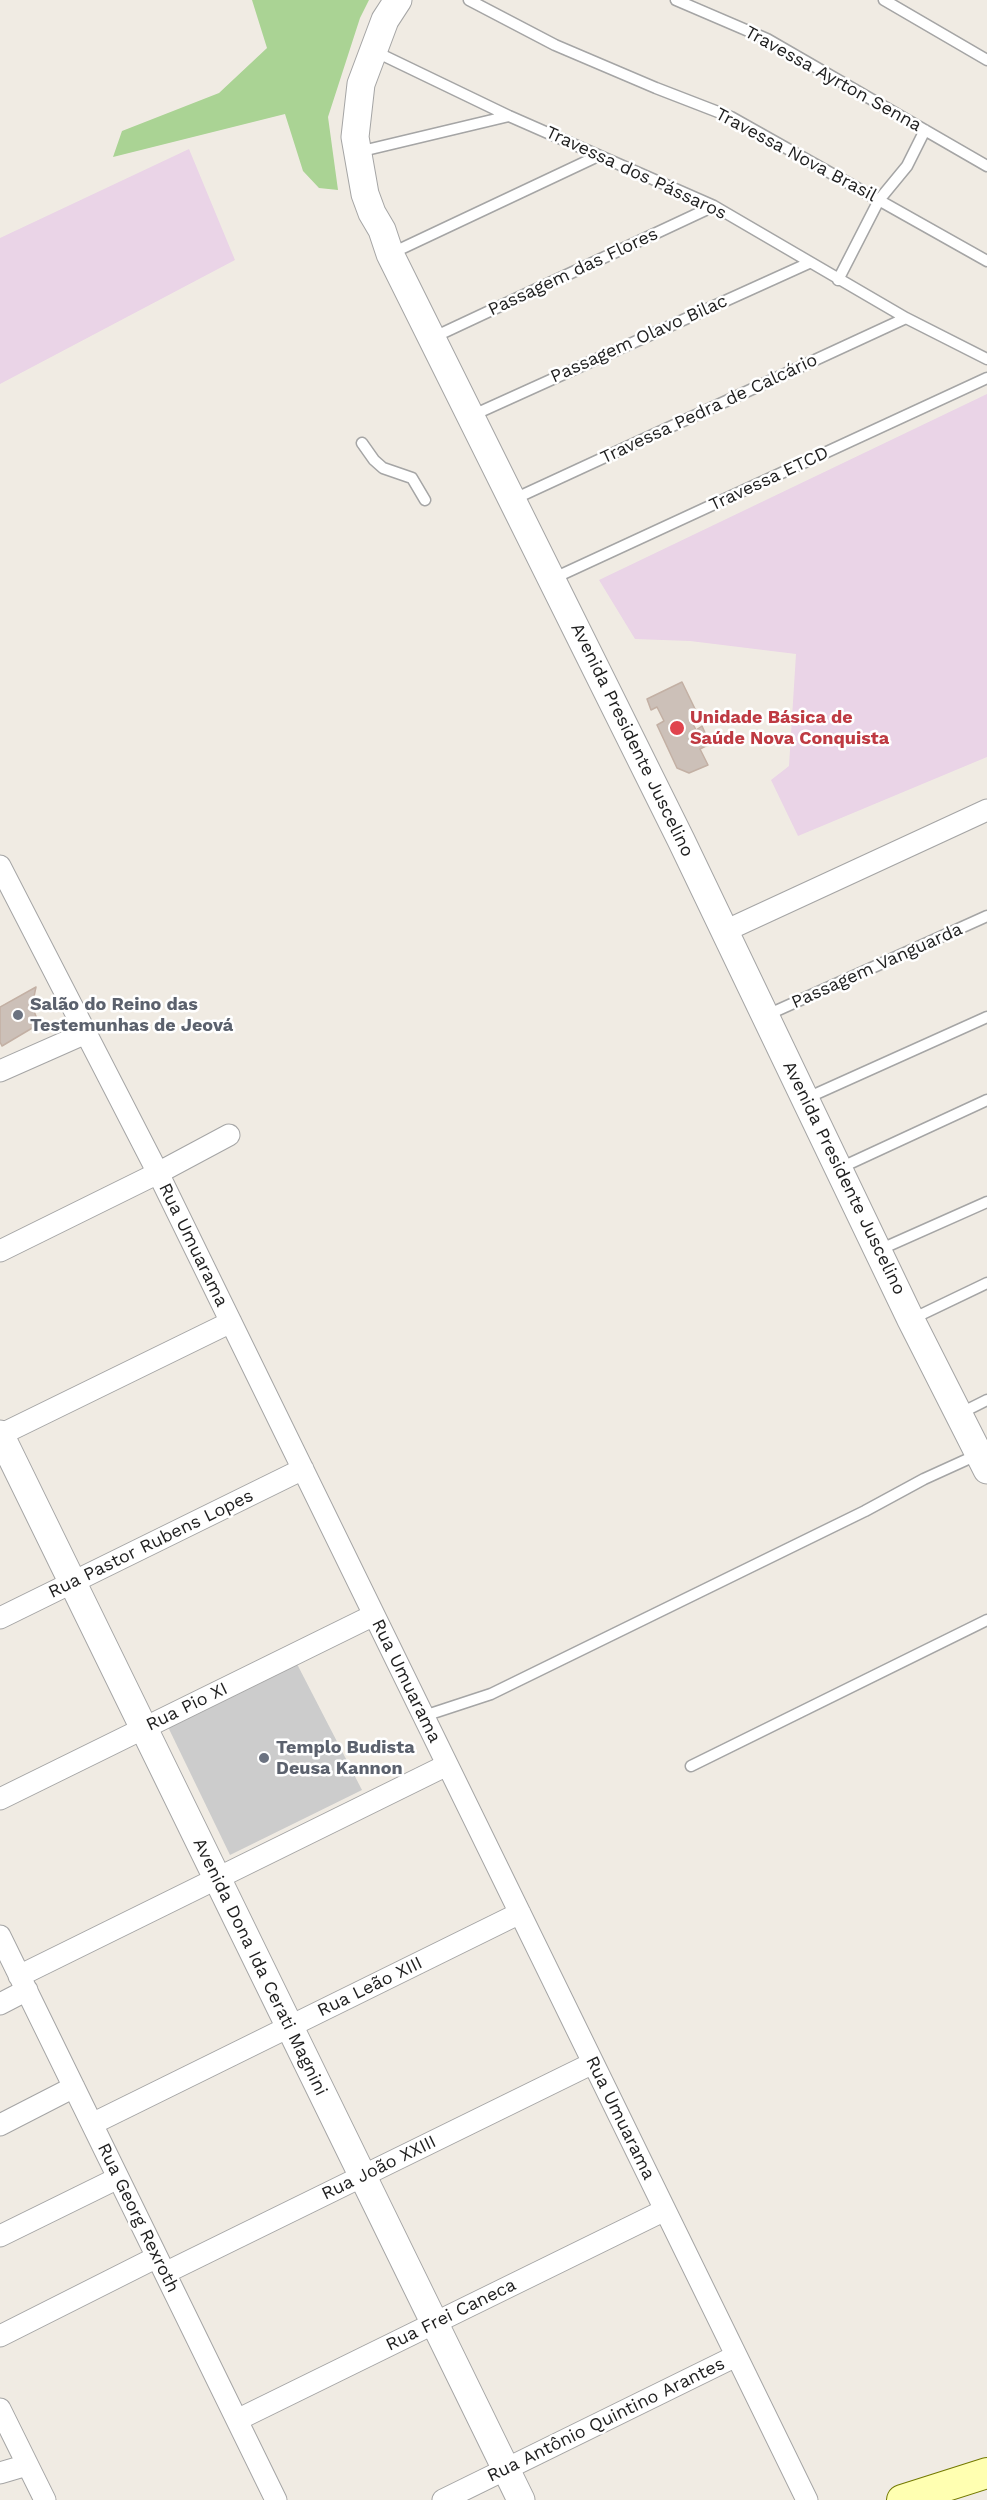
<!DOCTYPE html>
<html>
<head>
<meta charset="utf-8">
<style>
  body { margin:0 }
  canvas { display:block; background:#f0ebe3 }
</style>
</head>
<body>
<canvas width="987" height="2500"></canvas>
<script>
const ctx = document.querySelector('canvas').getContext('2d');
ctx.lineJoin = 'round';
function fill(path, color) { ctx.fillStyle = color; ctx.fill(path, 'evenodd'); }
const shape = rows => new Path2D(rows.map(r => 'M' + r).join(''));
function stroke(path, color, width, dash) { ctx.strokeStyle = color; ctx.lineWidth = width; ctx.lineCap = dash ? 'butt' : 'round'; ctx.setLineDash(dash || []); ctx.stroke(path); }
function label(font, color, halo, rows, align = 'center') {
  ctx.font = font + ' "Work Sans",sans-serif'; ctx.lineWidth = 5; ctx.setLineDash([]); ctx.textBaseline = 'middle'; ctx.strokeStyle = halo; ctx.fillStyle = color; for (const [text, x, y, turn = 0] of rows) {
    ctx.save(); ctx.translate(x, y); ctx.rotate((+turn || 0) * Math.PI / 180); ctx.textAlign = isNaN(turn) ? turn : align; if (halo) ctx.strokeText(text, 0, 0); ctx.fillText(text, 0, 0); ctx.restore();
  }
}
const industrial = shape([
  [189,149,235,260,0,384,0,238],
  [987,394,987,757,798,836,771,780,789,766,796,654,690,641,635,639,599,580]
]);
const religious = shape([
  [297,1664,362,1790,230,1855,168,1727]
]);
const forest = shape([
  [252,0,369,0,360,18,328,117,338,190,319,188,303,171,285,114,113,157,122,131,219,93,267,48]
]);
const building = shape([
  [682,682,697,713,690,718,696,730,702,726,710,744,700,749,708,765,689,773,677,768,657,725,664,721,657,707,651,710,647,699,682,682],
  [36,987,32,1006,39,1024,2,1046,0,1042,0,1007,36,987]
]);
const service = shape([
  [469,0,555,45,656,88,731,117,987,261],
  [676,0,767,39,987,166],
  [884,0,987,60],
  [374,51,509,116,714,206,906,318,987,359],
  [358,152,509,116],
  [390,254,598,156],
  [838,280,879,200,907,166,925,130],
  [432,338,714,206],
  [471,416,809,263],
  [362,443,374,460,383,468,412,478,425,500],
  [512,500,906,318],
  [552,579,987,378],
  [767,1015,987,916],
  [807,1098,987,1017],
  [840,1168,987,1100],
  [879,1250,987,1202],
  [912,1319,987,1283],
  [959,1414,987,1400],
  [424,1716,491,1694,865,1511,924,1479,979,1454],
  [691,1766,987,1620]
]);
const minor = shape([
  [0,866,158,1173,807,2500],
  [725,931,987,810],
  [0,1071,86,1033],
  [0,1251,158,1173,229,1135],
  [0,1435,231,1322],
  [0,1618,303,1469],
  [0,1799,374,1615],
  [0,1936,276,2500],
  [19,1976,447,1765],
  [0,2004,27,1990],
  [92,2124,520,1913],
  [0,2125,74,2087],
  [0,2236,118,2178],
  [165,2273,593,2063],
  [0,2336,157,2257],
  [0,2409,45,2500],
  [237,2420,665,2210],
  [0,2473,27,2465],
  [443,2500,736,2356]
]);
const tertiary = shape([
  [398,0,385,20,361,84,355,137,365,194,372,213,382,230,390,254,681,840,911,1320,987,1470],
  [0,1434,521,2500]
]);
const secondary = shape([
  [902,2500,987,2473]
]);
const markers = [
  [677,728,8,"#e0444e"],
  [18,1015,6,"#6b7280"],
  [264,1758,6,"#6b7280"]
];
const streetNames = [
  ["Travessa Ayrton Senna",833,79,29],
  ["Travessa Nova Brasil",796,155,28],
  ["Travessa dos Pássaros",636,173,25],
  ["Passagem das Flores",573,272,-25],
  ["Passagem Olavo Bilac",639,339,-24],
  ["Travessa Pedra de Calcário",709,409,-25],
  ["Travessa ETCD",769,479,-25],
  ["Avenida Presidente Juscelino",632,740,64],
  ["Passagem Vanguarda",877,966,-24],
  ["Avenida Presidente Juscelino",844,1178,64],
  ["Rua Umuarama",193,1245,64],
  ["Rua Pastor Rubens Lopes",151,1544,-26],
  ["Rua Umuarama",406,1681,64],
  ["Rua Pio XI",187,1707,-26],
  ["Avenida Dona Ida Cerati Magnini",260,1967,64],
  ["Rua Leão XIII",370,1987,-26],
  ["Rua Umuarama",620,2118,64],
  ["Rua João XXIII",379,2168,-26],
  ["Rua Georg Rexroth",138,2218,64],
  ["Rua Frei Caneca",451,2315,-26],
  ["Rua Antônio Quintino Arantes",606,2420,-26]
];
const healthNames = [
  ["Unidade Básica de",690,718],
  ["Saúde Nova Conquista",690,739]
];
const worshipNames = [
  ["Salão do Reino das",30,1005],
  ["Testemunhas de Jeová",30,1026],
  ["Templo Budista",276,1748],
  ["Deusa Kannon",276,1769]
];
fill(industrial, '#ead4e7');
fill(religious, '#ccc');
fill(forest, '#aad394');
fill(building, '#ccc0b8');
stroke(building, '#c3b0a4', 1.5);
stroke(service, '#a5a5a5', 13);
stroke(minor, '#a5a5a5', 23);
stroke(tertiary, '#a5a5a5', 29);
stroke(secondary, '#737900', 32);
stroke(service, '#fff', 10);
stroke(minor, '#fff', 21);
stroke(tertiary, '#fff', 27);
stroke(secondary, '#ffffb1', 30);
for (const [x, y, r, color] of markers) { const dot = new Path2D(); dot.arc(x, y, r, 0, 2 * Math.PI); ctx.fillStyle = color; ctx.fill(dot); stroke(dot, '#fff', 2); }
label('18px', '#1e1e1e', '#fff', streetNames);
label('bold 18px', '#be3a42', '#fff', healthNames, 'left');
label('bold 18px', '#5b616d', '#fff', worshipNames, 'left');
</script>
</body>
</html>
